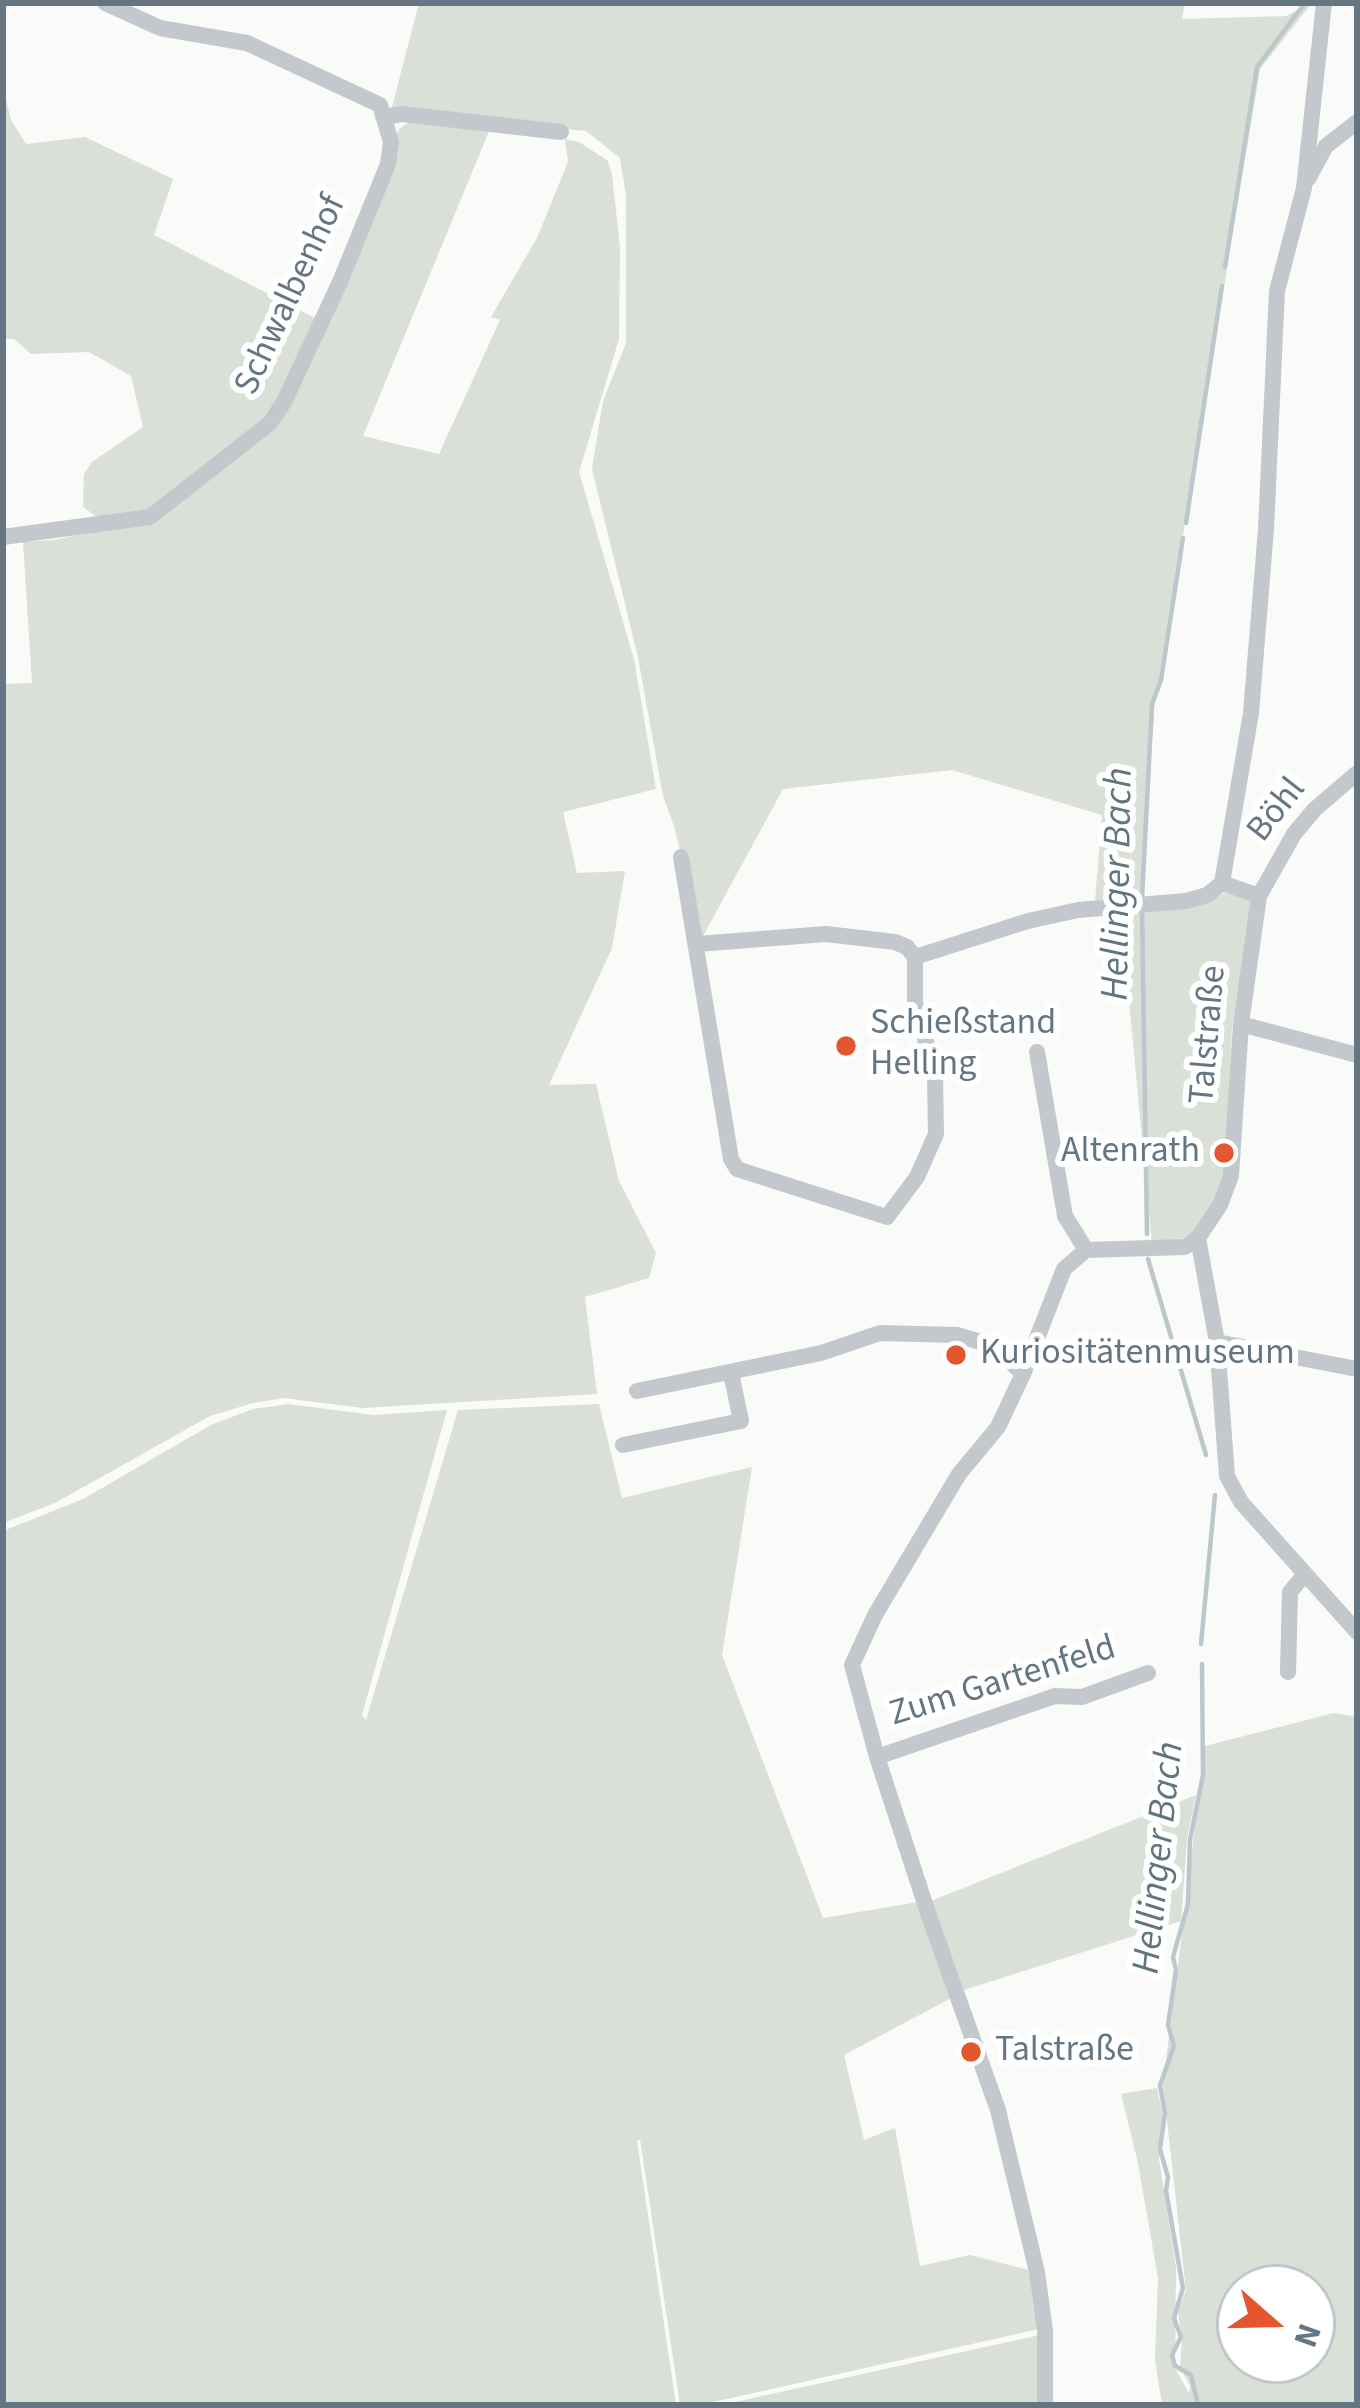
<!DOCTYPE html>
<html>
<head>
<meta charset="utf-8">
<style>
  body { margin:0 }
  #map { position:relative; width:1360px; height:2408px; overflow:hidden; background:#fafaf8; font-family:"Source Sans 3",sans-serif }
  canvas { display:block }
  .frame { position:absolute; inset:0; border:6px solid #657683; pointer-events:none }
  .north { position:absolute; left:1216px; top:2264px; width:120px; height:120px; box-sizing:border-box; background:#fff; border:3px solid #c1c8cd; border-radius:50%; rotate:110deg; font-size:33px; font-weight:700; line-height:48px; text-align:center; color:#657683 }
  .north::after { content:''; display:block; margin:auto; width:42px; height:54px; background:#e4572e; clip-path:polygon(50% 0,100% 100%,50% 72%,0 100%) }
</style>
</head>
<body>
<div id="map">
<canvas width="1360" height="2408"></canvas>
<div class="frame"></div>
<div class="north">N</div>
</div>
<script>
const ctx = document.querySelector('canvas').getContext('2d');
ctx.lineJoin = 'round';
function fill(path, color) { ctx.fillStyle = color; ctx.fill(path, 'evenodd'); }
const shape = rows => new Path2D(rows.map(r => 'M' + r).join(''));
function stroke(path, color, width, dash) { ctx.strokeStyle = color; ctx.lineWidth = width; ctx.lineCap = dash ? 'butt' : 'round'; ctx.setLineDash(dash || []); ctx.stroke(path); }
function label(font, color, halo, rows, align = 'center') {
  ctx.font = font + ' "Source Sans 3",sans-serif'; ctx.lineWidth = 12; ctx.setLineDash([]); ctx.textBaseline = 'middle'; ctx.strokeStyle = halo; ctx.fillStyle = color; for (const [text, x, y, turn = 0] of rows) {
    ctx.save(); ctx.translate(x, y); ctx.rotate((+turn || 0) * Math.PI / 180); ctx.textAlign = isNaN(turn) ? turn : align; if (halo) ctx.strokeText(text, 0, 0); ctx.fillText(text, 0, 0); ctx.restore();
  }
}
const green = shape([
  [419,3,1185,3,1182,19,1286,16,1312,3,1260,69,1154,710,1141,898,1095,901,1102,815,952,770,783,789,702,938,674,826,663,796,638,657,592,469,603,401,626,343,626,195,620,158,586,131,391,111],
  [3,88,11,120,26,144,85,137,173,179,154,235,321,321,268,421,148,513,100,519,83,507,84,474,92,462,143,427,131,376,89,352,31,354,14,339,3,339],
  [411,121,490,129,363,436,439,454,500,320,491,317,537,238,568,162,565,139,579,142,608,161,612,175,620,247,619,339,579,472,634,659,656,789,563,812,577,873,625,871,612,948,549,1085,596,1084,619,1181,656,1253,649,1278,585,1297,597,1394,363,1408,284,1398,253,1403,210,1416,55,1503,3,1523,3,684,32,683,23,542,54,540,149,520,271,426,399,129],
  [1225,893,1253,901,1232,1027,1226,1162,1216,1205,1194,1236,1152,1244,1122,926,1110,914,1193,906],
  [288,1404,374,1415,447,1410,362,1715,366,1720,458,1410,599,1404,622,1498,752,1467,722,1655,823,1918,918,1902,953,1997,844,2055,864,2140,895,2128,920,2266,970,2255,1029,2270,1039,2329,700,2405,680,2405,640,2139,637,2141,676,2405,3,2405,3,1531,83,1499,211,1425,253,1409],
  [1334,1713,1357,1717,1357,2405,1162,2405,1155,2359,1158,2278,1138,2163,1121,2094,1157,2088,1164,2119,1159,2159,1176,2268,1175,2368,1189,2393,1190,2386,1180,2367,1182,2340,1178,2312,1186,2290,1163,2085,1205,1746],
  [1240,2288,1312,2288,1312,2360,1240,2360],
  [1196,1795,1187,1839,1181,1921,964,1990,931,1901],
  [1040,2335,1037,2405,721,2405]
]);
const stream = shape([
  [1225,267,1257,67,1305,3],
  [1186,523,1222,286],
  [1142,899,1152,704,1161,680,1183,538],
  [1142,910,1147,1234],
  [1148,1259,1206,1455],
  [1201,1644,1215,1495],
  [1198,2405,1191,2375,1175,2366,1172,2355,1181,2337,1174,2318,1183,2288,1166,2191,1168,2177,1160,2149,1165,2113,1160,2085,1174,2046,1168,2025,1176,1970,1173,1957,1188,1904,1190,1840,1203,1775,1202,1664]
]);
const minor = shape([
  [383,117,402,114,561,132],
  [1308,179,1326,146,1357,122],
  [3,537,150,517,270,423,284,402,340,282,388,164,391,142,380,105,247,43,160,28,105,3],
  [681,857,731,1159,737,1169,887,1217,917,1177,936,1134,935,1074,915,1003,915,957],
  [1222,883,1251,713,1266,529,1277,291,1304,188,1324,3],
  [1222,883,1259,896],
  [697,944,826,934,895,942,907,947,915,957],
  [915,957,1028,921,1078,910,1186,901,1207,895,1222,883],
  [1241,1024,1357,1055],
  [1037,1052,1065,1216,1086,1250],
  [1198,1238,1217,1342,1227,1476,1241,1502,1357,1632],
  [1217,1342,1357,1369],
  [637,1391,821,1353,880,1333,957,1335,994,1346,1023,1374],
  [623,1445,741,1421,731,1373],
  [1288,1672,1290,1592,1305,1574],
  [877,1757,1055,1696,1082,1697,1148,1673],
  [1045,2405,1045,2330,1037,2272,998,2110,929,1916,877,1757,852,1665,875,1615,959,1474,998,1427,1023,1374,1064,1269,1086,1250,1185,1247,1198,1238,1220,1205,1231,1176,1241,1024,1259,896,1294,834,1315,809,1357,773]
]);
const markers = [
  [846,1046,12,"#e4572e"],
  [1224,1153,12,"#e4572e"],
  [956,1355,12,"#e4572e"],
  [971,2052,12,"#e4572e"]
];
const streetNames = [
  ["Schwalbenhof",292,296,-65],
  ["Böhl",1278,811,-52],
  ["Talstraße",1210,1035,-85],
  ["Zum Gartenfeld",1003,1683,-17]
];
const poiNames = [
  ["Schießstand",870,1025],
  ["Helling",870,1066],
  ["Altenrath",1200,1153,"right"],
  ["Kuriositätenmuseum",980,1355],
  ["Talstraße",995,2052]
];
const waterNames = [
  ["Hellinger Bach",1120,884,-89],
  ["Hellinger Bach",1161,1858,-84]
];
fill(green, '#dadfd7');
stroke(stream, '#bbc7cb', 4.5);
stroke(minor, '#c3c8cc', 16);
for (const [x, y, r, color] of markers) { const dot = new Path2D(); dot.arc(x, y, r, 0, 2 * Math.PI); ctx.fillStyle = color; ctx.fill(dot); stroke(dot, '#fff', 4.5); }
label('36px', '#657683', '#fff', streetNames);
label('36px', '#657683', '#fff', poiNames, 'left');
label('italic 39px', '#60757c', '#fff', waterNames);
</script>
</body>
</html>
